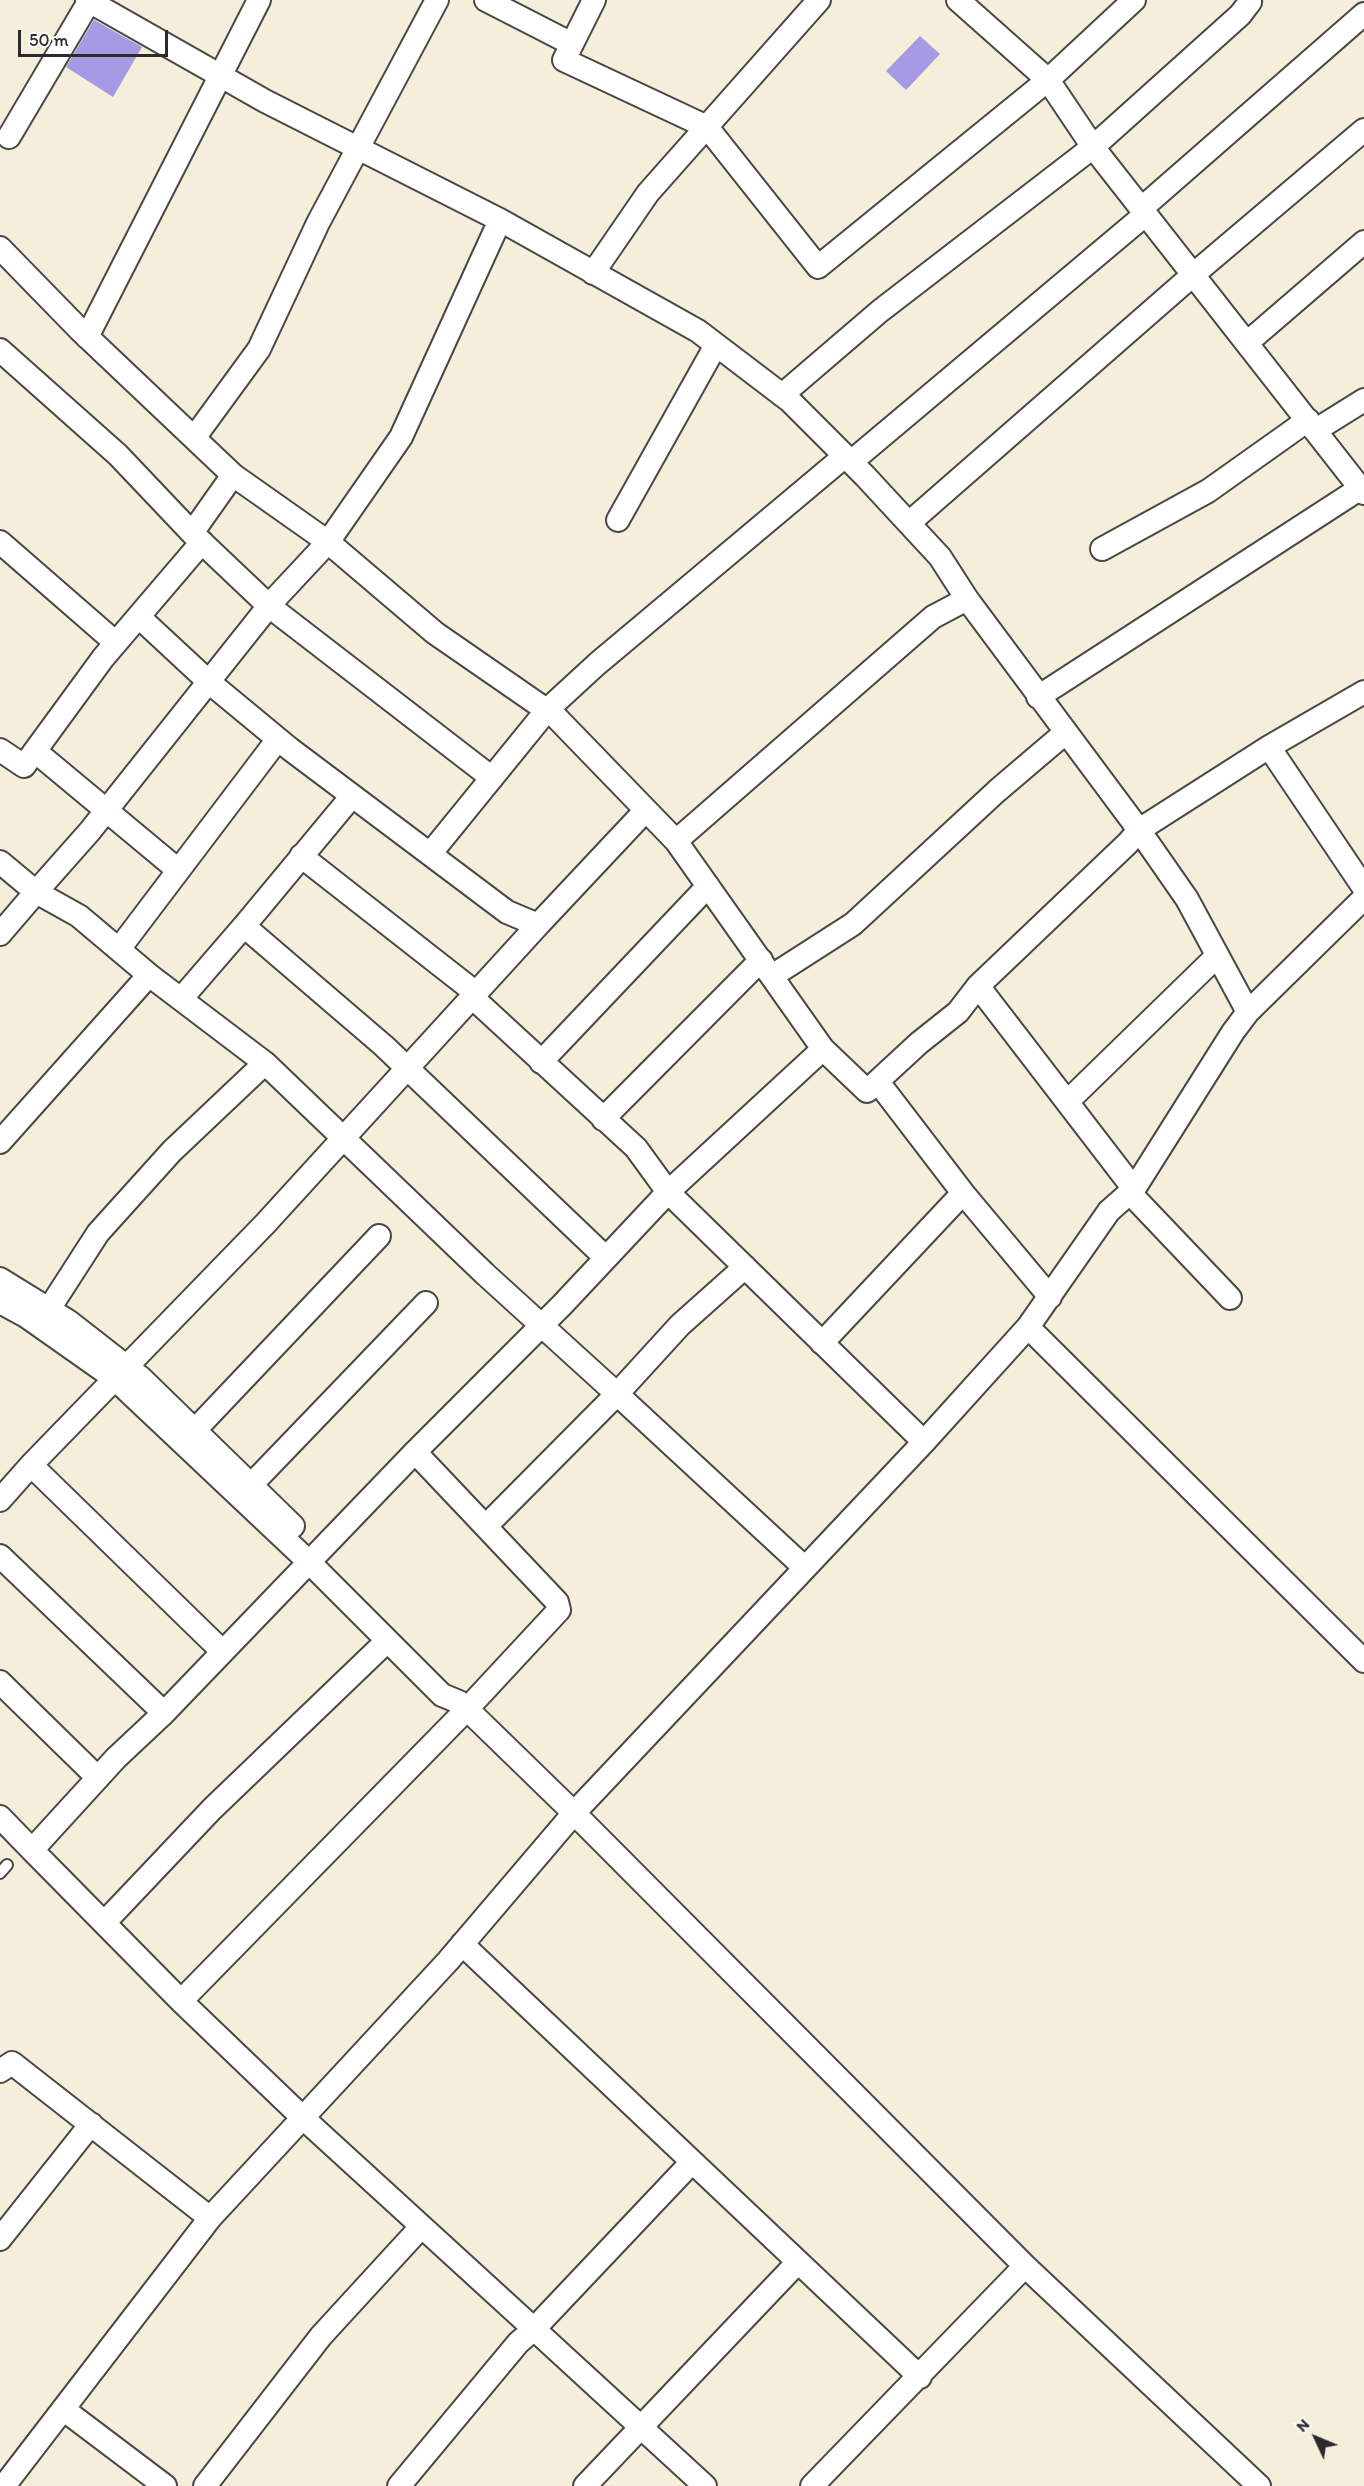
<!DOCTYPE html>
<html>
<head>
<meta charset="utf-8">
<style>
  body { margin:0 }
  #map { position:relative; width:1364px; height:2486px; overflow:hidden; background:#f4eeda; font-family:Itim,sans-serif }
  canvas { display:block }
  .north { position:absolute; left:1286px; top:2408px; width:60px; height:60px; -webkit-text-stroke:4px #fdfcf7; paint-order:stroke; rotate:314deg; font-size:16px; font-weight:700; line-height:24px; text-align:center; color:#2b2b2b }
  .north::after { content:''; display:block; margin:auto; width:21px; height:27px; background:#2b2b2b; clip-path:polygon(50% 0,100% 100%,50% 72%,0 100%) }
  .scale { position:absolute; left:18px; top:30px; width:150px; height:27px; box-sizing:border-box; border:3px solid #2b2b2b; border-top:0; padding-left:8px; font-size:18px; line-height:21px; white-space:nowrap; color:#2b2b2b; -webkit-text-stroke:4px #fdfcf7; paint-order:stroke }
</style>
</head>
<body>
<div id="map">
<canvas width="1364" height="2486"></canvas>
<div class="north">N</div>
<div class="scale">50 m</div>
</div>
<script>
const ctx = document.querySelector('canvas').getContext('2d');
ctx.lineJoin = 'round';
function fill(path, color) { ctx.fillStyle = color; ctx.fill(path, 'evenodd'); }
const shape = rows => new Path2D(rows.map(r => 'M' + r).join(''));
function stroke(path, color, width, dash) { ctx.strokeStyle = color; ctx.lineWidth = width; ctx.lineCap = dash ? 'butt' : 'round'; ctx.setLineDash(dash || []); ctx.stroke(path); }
const building = shape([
  [94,20,142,47,113,97,66,67],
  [920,36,940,54,906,90,886,71]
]);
const lane = shape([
  [0,1873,7,1865]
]);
const street = shape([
  [87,0,265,101,500,220,698,331,790,401,865,476,940,557,967,599,1139,830,1187,899,1248,1012],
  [486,0,572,44],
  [594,0,564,60,707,127,818,267,1048,80,1093,147,1240,15,1250,2,1249,0],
  [958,0,1048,80,1134,0],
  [9,137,90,0],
  [1142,208,1364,14],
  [0,248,80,330,233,475],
  [593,273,648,193,819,0],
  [87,337,259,0],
  [1248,342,1364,242],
  [0,350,118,455,192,533,233,475,328,542,435,633,555,716,676,841],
  [782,395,880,311,1093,147,1364,493],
  [1316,430,1364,400],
  [194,438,259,349,318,223,437,0],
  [851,462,1146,214],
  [618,520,716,345],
  [909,523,1194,274,1364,130],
  [192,533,269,606,492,778],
  [0,542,116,643],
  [1102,549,1208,491,1308,420],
  [1038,697,1364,486],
  [1269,747,1364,692],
  [0,750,24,766,103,658,202,542],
  [35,751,178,870],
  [430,854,547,710,597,664,845,456],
  [301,856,476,993],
  [0,862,36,892,0,934],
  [538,925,646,810],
  [244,926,352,796],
  [119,949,278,739],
  [149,975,79,916,36,892,90,831,272,602,328,542,401,437,500,220],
  [772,976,853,924,998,790,1065,733],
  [978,986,1134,1189],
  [472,997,636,1148,668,1192,924,1442],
  [181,999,244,926,384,1046,606,1258],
  [823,1049,867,1091,919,1043,958,1012,978,986,1128,843,1139,830,1269,747,1364,888],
  [541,1062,708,886],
  [265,1063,485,1274,617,1394,680,1325,745,1267],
  [878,1082,963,1193,1050,1297],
  [1067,1102,1217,956],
  [603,1119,761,960],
  [0,1142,149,975,265,1063,172,1151,98,1233,49,1309],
  [1130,1193,1230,1298],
  [0,1279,68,1321,141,1378,293,1526],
  [0,1302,26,1316,114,1378,309,1562,442,1695,459,1702,467,1709,574,1813,1025,2266,1259,2486],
  [1028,1327,1364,1661],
  [822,1343,963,1193],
  [195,1430,379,1236],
  [31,1465,222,1651],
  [251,1485,426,1303],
  [0,1500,31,1465,265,1224,538,925,507,912,290,749,209,682,139,617],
  [486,1526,617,1394,805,1568],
  [0,1556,164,1713],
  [0,1682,98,1778],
  [0,1817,32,1850],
  [104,1923,212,1809,387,1641],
  [462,1944,920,2377],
  [181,2001,467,1709,559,1610,557,1602,415,1452],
  [0,2071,12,2063,210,2218],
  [692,2162,534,2329,705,2486],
  [0,2239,91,2124],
  [63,2409,165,2486],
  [4,2486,210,2218,448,1961,574,1813,924,1442,1028,1327,1109,1211,1134,1189,1233,1032,1248,1012,1364,898],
  [205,2486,321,2336,421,2227],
  [399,2486,518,2343,534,2329,302,2117,181,2001,32,1850,116,1758,164,1713,415,1452,562,1305,668,1192,823,1049,676,841,933,617,967,599],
  [585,2486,798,2262],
  [812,2486,1025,2266]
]);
fill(building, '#a59ae3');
stroke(lane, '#494845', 14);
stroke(street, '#494845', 26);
stroke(lane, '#fff', 10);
stroke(street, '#fff', 22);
</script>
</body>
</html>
